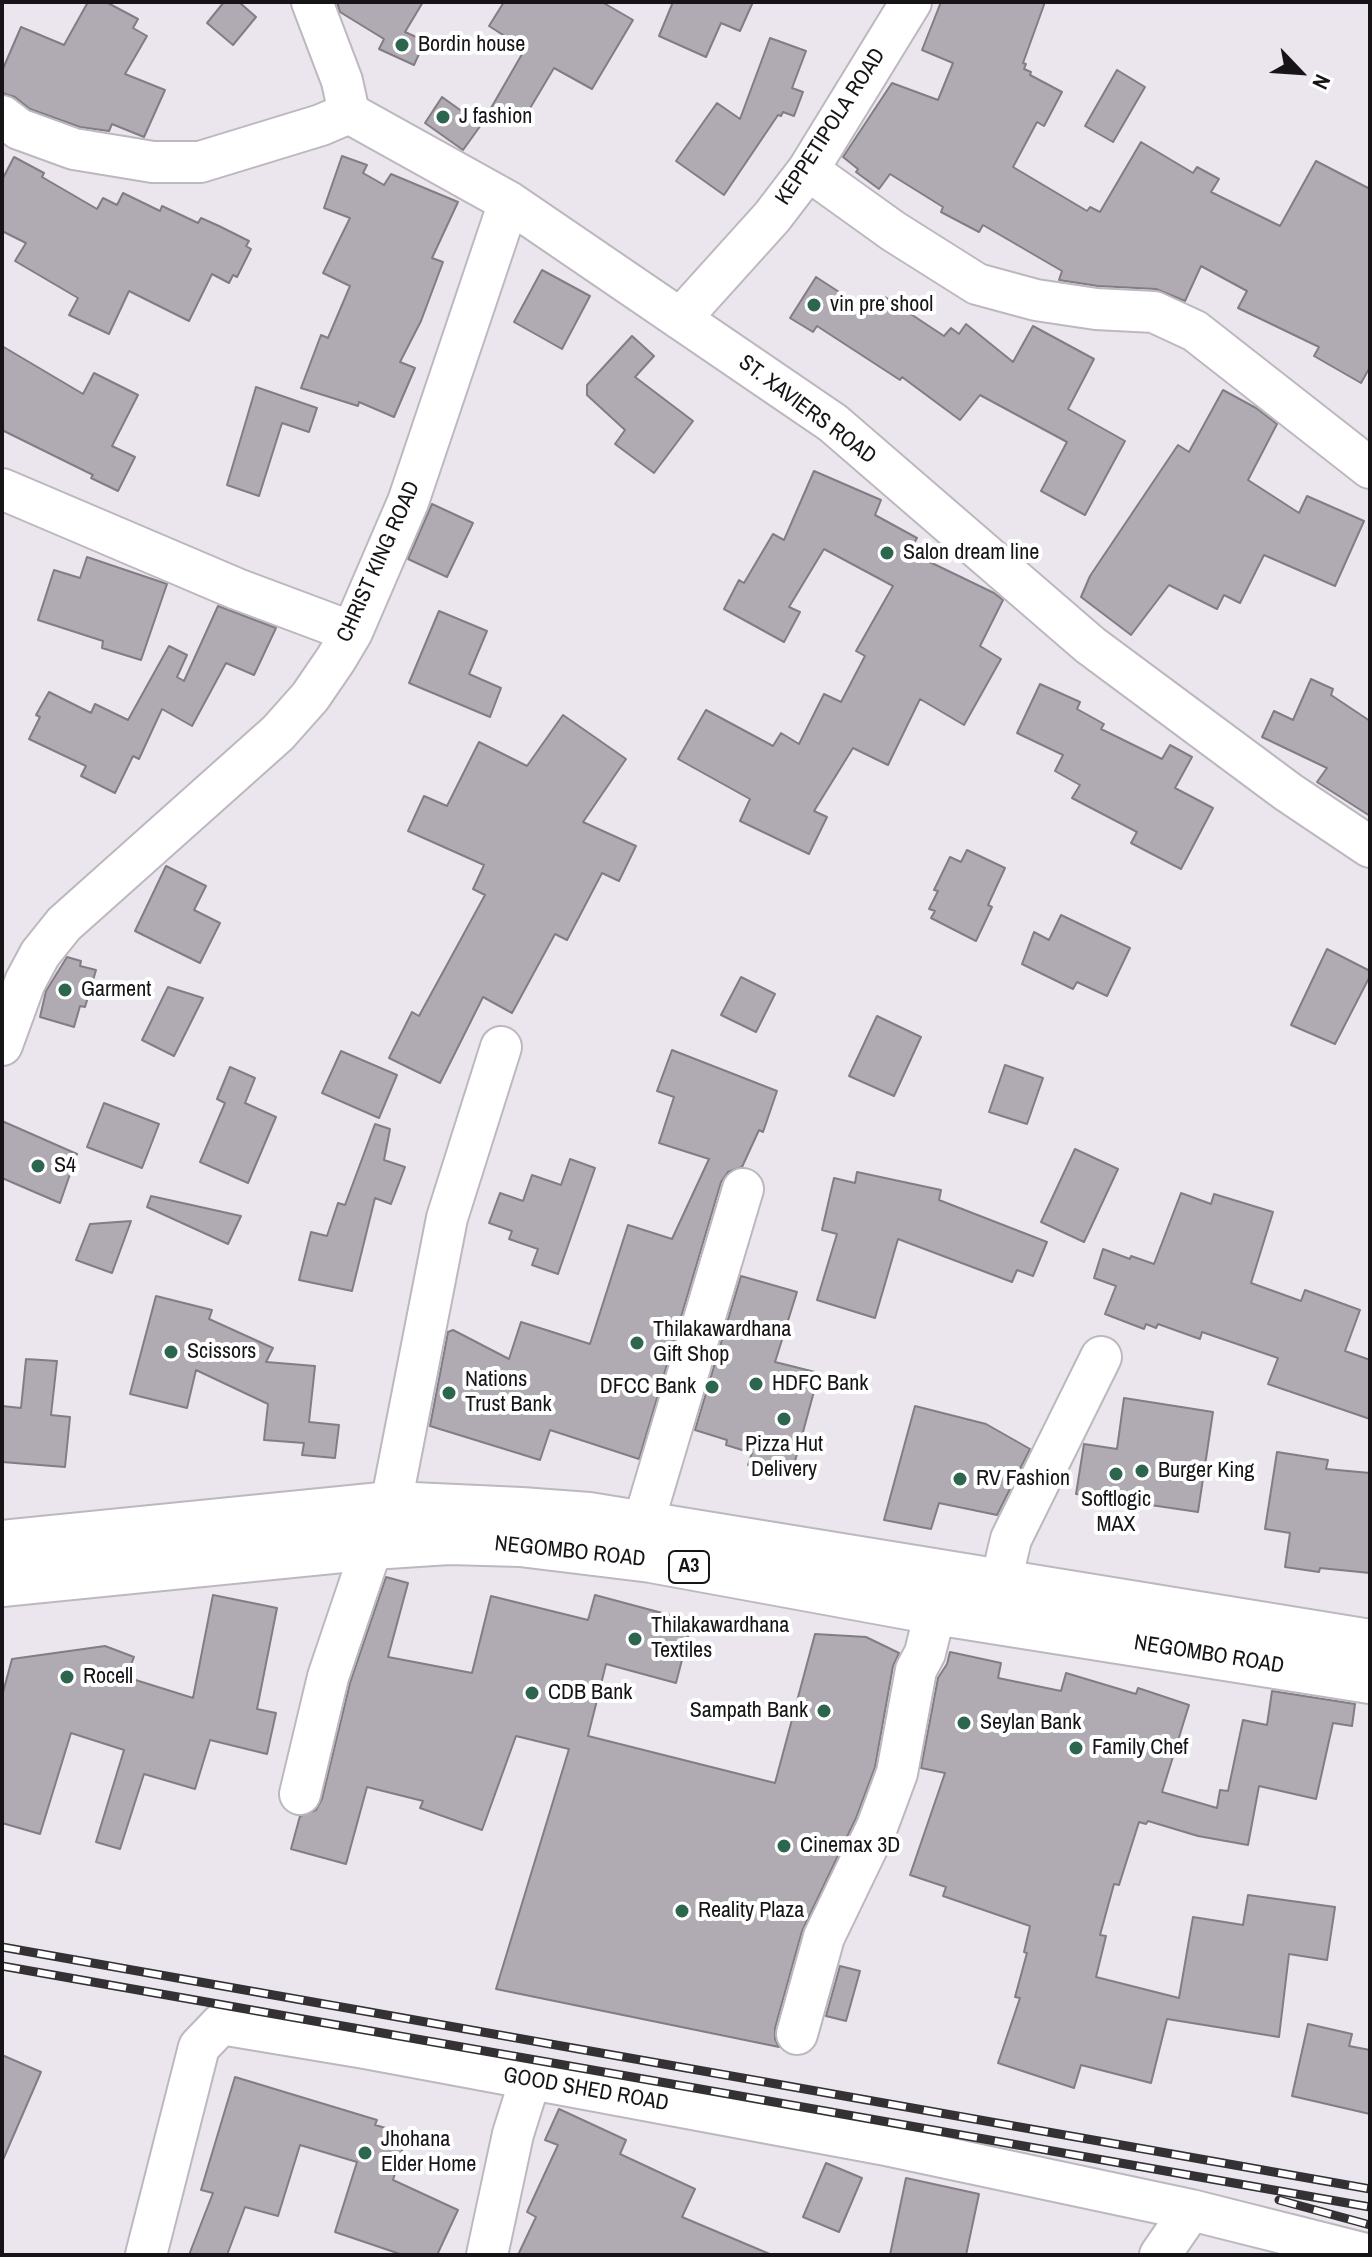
<!DOCTYPE html>
<html>
<head>
<meta charset="utf-8">
<style>
  body { margin:0 }
  #map { position:relative; width:1372px; height:2257px; overflow:hidden; background:#ebe5ee; font-family:"Archivo Narrow",sans-serif }
  canvas { display:block }
  .frame { position:absolute; inset:0; border:4px solid #161417; pointer-events:none }
  .north { position:absolute; left:1260px; top:32px; width:80px; height:80px; -webkit-text-stroke:6px #fff; paint-order:stroke; rotate:115deg; font-size:22px; font-weight:700; line-height:32px; text-align:center; color:#161417 }
  .north::after { content:''; display:block; margin:auto; width:28px; height:36px; background:#161417; clip-path:polygon(50% 0,100% 100%,50% 72%,0 100%) }
</style>
</head>
<body>
<div id="map">
<canvas width="1372" height="2257"></canvas>
<div class="frame"></div>
<div class="north">N</div>
</div>
<script>
const ctx = document.querySelector('canvas').getContext('2d');
ctx.lineJoin = 'round';
function fill(path, color) { ctx.fillStyle = color; ctx.fill(path, 'evenodd'); }
const shape = rows => new Path2D(rows.map(r => 'M' + r).join(''));
function stroke(path, color, width, dash) { ctx.strokeStyle = color; ctx.lineWidth = width; ctx.lineCap = dash ? 'butt' : 'round'; ctx.setLineDash(dash || []); ctx.stroke(path); }
function label(font, color, halo, rows, align = 'center') {
  ctx.font = font + ' "Archivo Narrow",sans-serif'; ctx.lineWidth = 8; ctx.setLineDash([]); ctx.textBaseline = 'middle'; ctx.strokeStyle = halo; ctx.fillStyle = color; for (const [text, x, y, turn = 0] of rows) {
    ctx.save(); ctx.translate(x, y); ctx.rotate((+turn || 0) * Math.PI / 180); ctx.textAlign = isNaN(turn) ? turn : align; if (halo) ctx.strokeText(text, 0, 0); ctx.fillText(text, 0, 0); ctx.restore();
  }
}
const building = shape([
  [88,2,106,2,138,19,133,28,147,36,125,74,165,90,144,137,112,124,109,131,80,127,30,109,15,97,2,93,2,71,21,27,64,45,88,2],
  [224,2,239,2,256,17,233,45,207,23,224,2],
  [337,2,423,2,405,32,425,41,414,65,379,49,384,39,340,12,337,2],
  [504,2,602,2,633,20,592,89,554,68,520,125,491,108,525,49,489,26,504,2],
  [673,2,753,2,740,31,721,23,706,57,659,36,673,2],
  [941,2,1045,2,1023,63,1026,64,1024,69,1031,72,1030,75,1062,92,1044,126,1037,122,1013,167,1087,211,1090,207,1100,212,1141,142,1193,173,1197,167,1219,179,1211,192,1280,226,1316,161,1370,189,1370,367,1361,383,1314,356,1319,347,1238,308,1247,291,1201,266,1185,301,1156,289,1098,286,1059,280,1062,271,983,225,979,232,941,212,943,207,890,174,879,189,856,172,858,169,843,157,892,83,938,100,953,63,922,50,941,2],
  [770,38,806,51,792,88,803,92,794,116,783,112,781,116,778,115,724,195,676,161,717,103,740,119,770,38],
  [1117,70,1145,87,1113,142,1085,126,1117,70],
  [442,97,481,125,463,150,425,123,442,97],
  [342,156,367,165,363,173,384,185,391,174,458,202,432,258,443,262,421,321,400,362,415,368,394,417,359,402,358,406,301,388,321,335,328,338,350,286,323,273,350,218,324,208,342,156],
  [14,157,44,173,42,177,97,209,103,198,117,205,123,193,160,211,162,206,198,223,201,218,219,226,249,241,246,246,251,249,237,277,233,275,229,283,212,274,189,321,129,291,109,334,69,315,78,298,15,261,26,243,2,231,2,180,14,157],
  [542,270,590,296,562,349,514,322,542,270],
  [816,277,873,314,885,297,944,336,951,328,959,334,966,324,1013,362,1033,326,1094,359,1068,409,1125,441,1085,515,1041,491,1067,442,980,395,960,420,902,377,900,380,817,326,813,332,790,318,816,277],
  [632,336,654,356,635,377,693,421,654,473,615,444,625,430,587,395,587,385,632,336],
  [2,346,83,394,94,373,138,395,112,446,135,457,118,491,91,478,93,475,2,430,2,346],
  [256,387,317,408,309,432,282,423,259,496,227,485,256,387],
  [1223,390,1256,408,1277,424,1248,480,1299,513,1307,496,1364,521,1335,586,1264,555,1240,603,1224,595,1217,609,1169,585,1131,635,1081,597,1090,576,1178,445,1189,452,1223,390],
  [814,471,881,500,875,515,917,538,909,552,994,593,1003,600,980,646,1001,659,964,725,920,699,888,765,853,748,814,811,827,817,809,854,740,821,750,799,678,759,706,710,773,746,781,733,799,744,824,694,841,702,865,656,856,651,893,586,824,549,789,607,800,612,784,642,724,609,739,580,744,583,773,534,784,540,814,471],
  [432,504,473,523,447,577,408,559,432,504],
  [87,557,167,584,141,660,102,648,103,641,38,620,54,570,80,578,87,557],
  [218,606,276,628,254,675,226,663,192,726,162,709,139,759,133,756,115,793,81,776,86,766,29,739,40,717,36,715,49,692,91,713,95,704,128,720,169,646,187,655,177,677,184,681,218,606],
  [439,611,487,631,469,674,501,688,490,717,409,683,439,611],
  [1311,679,1333,689,1331,695,1370,721,1370,816,1317,782,1327,768,1262,737,1274,711,1293,720,1311,679],
  [1040,684,1080,702,1077,709,1104,724,1101,729,1162,759,1170,745,1192,757,1175,788,1213,808,1181,869,1131,843,1137,832,1072,798,1080,785,1055,771,1063,755,1017,733,1040,684],
  [563,715,626,759,583,822,636,846,619,881,602,873,567,940,555,934,512,1013,483,997,440,1083,389,1058,412,1012,419,1016,485,895,473,889,484,865,408,831,424,796,447,806,479,742,527,766,563,715],
  [967,850,1005,868,988,905,992,907,976,941,931,918,935,911,929,909,938,891,934,890,950,857,961,862,967,850],
  [166,866,206,886,194,910,220,923,200,963,135,931,166,866],
  [1061,915,1130,948,1107,996,1077,982,1073,989,1022,964,1034,932,1049,940,1061,915],
  [1327,949,1370,971,1370,976,1335,1044,1291,1025,1327,949],
  [67,957,81,961,80,966,96,970,85,1007,80,1006,74,1027,40,1017,46,991,67,957],
  [741,977,775,994,756,1032,721,1015,741,977],
  [168,987,203,998,174,1056,142,1040,168,987],
  [877,1016,921,1037,894,1096,849,1076,877,1016],
  [672,1050,777,1091,763,1132,759,1130,742,1167,728,1172,721,1182,639,1459,550,1430,540,1460,430,1426,448,1332,453,1330,509,1359,521,1322,590,1344,628,1225,672,1239,709,1159,659,1143,674,1097,657,1091,672,1050],
  [341,1051,397,1075,379,1118,322,1093,341,1051],
  [1005,1065,1043,1078,1027,1124,989,1112,1005,1065],
  [230,1067,255,1078,245,1103,276,1117,248,1183,200,1162,225,1103,217,1099,230,1067],
  [104,1103,159,1124,142,1168,87,1147,104,1103],
  [2,1121,77,1154,60,1203,2,1178,2,1121],
  [375,1124,390,1129,384,1160,405,1167,391,1204,375,1198,352,1291,299,1280,311,1232,327,1236,338,1203,345,1205,375,1124],
  [1075,1149,1118,1169,1084,1242,1041,1222,1075,1149],
  [570,1159,595,1168,558,1274,532,1265,538,1249,509,1239,512,1231,489,1223,500,1193,523,1201,532,1175,561,1185,570,1159],
  [857,1172,941,1190,939,1200,1047,1242,1033,1276,1017,1270,1012,1282,898,1239,875,1318,817,1300,837,1234,822,1230,834,1178,855,1183,857,1172],
  [1181,1193,1211,1204,1214,1194,1273,1212,1251,1283,1301,1301,1305,1290,1360,1310,1345,1351,1370,1360,1370,1419,1268,1384,1278,1358,1202,1332,1200,1339,1158,1324,1156,1328,1146,1324,1144,1329,1105,1314,1116,1286,1094,1278,1103,1249,1130,1259,1131,1256,1154,1264,1181,1193],
  [151,1196,241,1216,228,1244,147,1207,151,1196],
  [131,1221,112,1273,76,1260,90,1224,131,1221],
  [741,1276,797,1292,775,1362,819,1373,791,1476,748,1465,752,1453,726,1445,727,1440,695,1430,741,1276],
  [156,1296,212,1310,209,1319,273,1348,266,1362,315,1366,309,1422,339,1425,335,1458,302,1455,304,1443,264,1440,268,1404,196,1370,187,1408,130,1394,156,1296],
  [26,1359,57,1361,51,1415,70,1417,65,1467,2,1462,2,1406,21,1408,26,1359],
  [1124,1398,1213,1412,1198,1512,1076,1494,1084,1444,1117,1449,1124,1398],
  [915,1406,986,1424,1030,1449,997,1515,939,1503,931,1529,884,1520,915,1406],
  [1277,1452,1328,1460,1326,1469,1370,1473,1370,1573,1320,1568,1319,1572,1285,1567,1290,1533,1265,1529,1277,1452],
  [386,1577,408,1583,388,1657,472,1673,491,1596,588,1620,595,1595,692,1621,676,1683,606,1664,588,1736,775,1783,815,1634,866,1637,899,1653,893,1666,875,1767,856,1818,802,1931,775,2028,775,2039,779,2047,496,1989,569,1749,516,1736,482,1830,420,1808,423,1801,367,1787,346,1864,291,1849,300,1816,316,1810,322,1799,350,1683,386,1577],
  [213,1595,277,1608,257,1709,276,1713,267,1754,210,1740,195,1789,144,1774,120,1849,96,1842,124,1750,71,1733,40,1834,2,1823,2,1696,12,1659,105,1646,134,1657,126,1677,193,1698,213,1595],
  [950,1652,1001,1663,998,1678,1061,1691,1066,1673,1136,1694,1138,1688,1189,1705,1162,1792,1217,1808,1220,1790,1228,1791,1243,1720,1267,1725,1272,1691,1355,1704,1352,1726,1333,1723,1316,1799,1259,1786,1248,1845,1198,1836,1148,1821,1146,1824,1139,1822,1119,1885,1114,1884,1100,1935,1106,1936,1096,1977,1179,1998,1193,1917,1243,1925,1248,1895,1335,1907,1327,1960,1289,1954,1279,2037,1167,2019,1151,2083,1081,2065,1074,2088,998,2063,1020,1998,1015,1997,1027,1953,1024,1952,1030,1926,943,1896,946,1887,910,1875,945,1773,921,1768,938,1678,947,1664,950,1652],
  [840,1966,860,1971,846,2021,826,2016,840,1966],
  [1308,2024,1352,2034,1349,2046,1370,2050,1370,2114,1292,2096,1308,2024],
  [2,2055,41,2072,2,2162,2,2055],
  [235,2077,377,2120,375,2125,407,2134,393,2180,458,2210,437,2255,403,2255,335,2232,357,2162,300,2145,278,2216,245,2207,227,2255,189,2255,213,2193,201,2190,235,2077],
  [559,2109,626,2140,620,2154,695,2189,682,2217,772,2255,518,2255,536,2217,527,2212,558,2145,545,2140,559,2109],
  [826,2163,862,2178,839,2232,803,2217,826,2163],
  [906,2178,979,2194,966,2255,890,2255,906,2178]
]);
const minor = shape([
  [312,2,342,81,349,113,509,202,833,423,1090,645,1288,792,1370,847],
  [2,116,19,129,74,149,153,162,200,162,321,125,349,113],
  [808,170,893,231,977,284,1036,300,1096,309,1154,312,1195,331,1370,468],
  [680,319,772,217,808,170,911,2],
  [2,489,237,589,352,632],
  [2,1045,25,982,40,954,64,924,278,733,310,697,336,659,352,632,408,502,509,202],
  [391,1504,447,1218,501,1047],
  [643,1524,743,1189],
  [1001,1581,1011,1539,1101,1357],
  [300,1794,328,1677,372,1547],
  [797,2034,824,1937,877,1827,897,1773,916,1670,925,1653,935,1612],
  [146,2255,199,2047,221,2024,365,2048,881,2144,1191,2210,1370,2255],
  [487,2255,513,2134,530,2080],
  [1160,2255,1191,2210]
]);
const highway = shape([
  [2,1543,391,1504,521,1510,589,1515,1370,1642],
  [2,1584,372,1547,449,1542,520,1544,651,1560,935,1612,1370,1681]
]);
const rail = shape([
  [2,1947,1370,2189],
  [2,1966,1370,2207],
  [1279,2200,1370,2225]
]);
const markers = [
  [402,45,8,"#2d664e"],
  [443,117,8,"#2d664e"],
  [814,305,8,"#2d664e"],
  [887,553,8,"#2d664e"],
  [65,990,8,"#2d664e"],
  [38,1166,8,"#2d664e"],
  [637,1343,8,"#2d664e"],
  [171,1352,8,"#2d664e"],
  [756,1384,8,"#2d664e"],
  [712,1387,8,"#2d664e"],
  [449,1393,8,"#2d664e"],
  [784,1419,8,"#2d664e"],
  [1142,1471,8,"#2d664e"],
  [1116,1474,8,"#2d664e"],
  [960,1479,8,"#2d664e"],
  [635,1639,8,"#2d664e"],
  [67,1677,8,"#2d664e"],
  [532,1693,8,"#2d664e"],
  [824,1711,8,"#2d664e"],
  [964,1723,8,"#2d664e"],
  [1076,1748,8,"#2d664e"],
  [784,1846,8,"#2d664e"],
  [682,1911,8,"#2d664e"],
  [365,2153,8,"#2d664e"]
];
const shields = [
  [689,1567,40]
];
const shieldNames = [
  ["A3",689,1567]
];
const poiNames = [
  ["Bordin house",418,45],
  ["J fashion",459,117],
  ["vin pre shool",830,305],
  ["Salon dream line",903,553],
  ["Garment",81,990],
  ["S4",54,1166],
  ["Thilakawardhana",653,1330],
  ["Gift Shop",653,1355],
  ["Scissors",187,1352],
  ["Nations",465,1380],
  ["Trust Bank",465,1405],
  ["HDFC Bank",772,1384],
  ["DFCC Bank",696,1387,"right"],
  ["Pizza Hut",784,1445,"center"],
  ["Delivery",784,1470,"center"],
  ["Burger King",1158,1471],
  ["RV Fashion",976,1479],
  ["Softlogic",1116,1500,"center"],
  ["MAX",1116,1525,"center"],
  ["Thilakawardhana",651,1626],
  ["Textiles",651,1651],
  ["Rocell",83,1677],
  ["CDB Bank",548,1693],
  ["Sampath Bank",808,1711,"right"],
  ["Seylan Bank",980,1723],
  ["Family Chef",1092,1748],
  ["Cinemax 3D",800,1846],
  ["Reality Plaza",698,1911],
  ["Jhohana",381,2140],
  ["Elder Home",381,2165]
];
const streetNames = [
  ["KEPPETIPOLA ROAD",831,127,-57],
  ["ST. XAVIERS ROAD",807,410,37],
  ["CHRIST KING ROAD",379,562,-66],
  ["NEGOMBO ROAD",570,1552,6],
  ["NEGOMBO ROAD",1209,1655,9],
  ["GOOD SHED ROAD",586,2090,10]
];
fill(building, '#b0abb3');
stroke(building, '#827c84', 2);
stroke(minor, '#bdb7c0', 44);
stroke(highway, '#bdb7c0', 48);
stroke(minor, '#fff', 40);
stroke(highway, '#fff', 44);
stroke(rail, '#343135', 9);
stroke(rail, '#fff', 6, [18]);
for (const [x, y, r, color] of markers) { const dot = new Path2D(); dot.arc(x, y, r, 0, 2 * Math.PI); ctx.fillStyle = color; ctx.fill(dot); stroke(dot, '#fff', 3); }
for (const [x, y, w] of shields) { const box = new Path2D(); box.roundRect(x - w / 2, y - 16, w, 32, 6); ctx.fillStyle = '#fff'; ctx.fill(box); stroke(box, '#161417', 2); }
label('bold 20px', '#161417', null, shieldNames);
label('22px', '#161417', '#fff', poiNames, 'left');
label('22px', '#161417', '#fff', streetNames);
</script>
</body>
</html>
